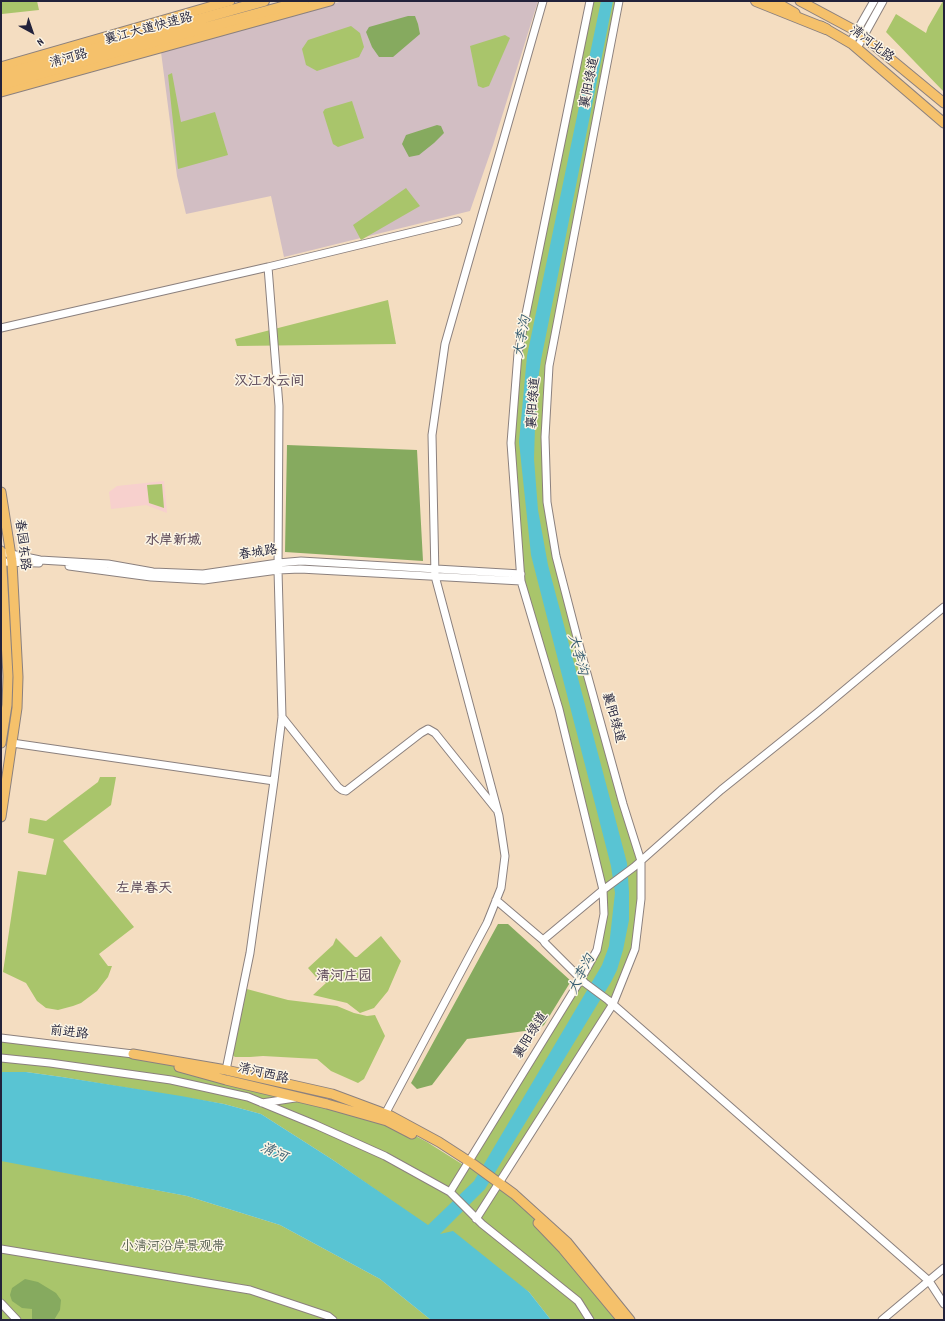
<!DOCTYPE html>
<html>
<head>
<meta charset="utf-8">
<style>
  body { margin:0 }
  #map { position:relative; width:945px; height:1321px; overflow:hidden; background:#f4ddc1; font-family:Dekko,sans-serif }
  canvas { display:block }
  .frame { position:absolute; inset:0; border:2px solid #22223b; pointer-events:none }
  .north { position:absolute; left:12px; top:12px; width:40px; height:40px; -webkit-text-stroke:3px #fcf5e5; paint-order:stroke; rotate:140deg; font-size:11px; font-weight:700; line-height:16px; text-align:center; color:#22223b }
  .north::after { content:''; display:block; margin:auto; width:14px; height:18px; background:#22223b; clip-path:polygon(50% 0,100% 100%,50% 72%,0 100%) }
</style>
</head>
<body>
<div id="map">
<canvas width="945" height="1321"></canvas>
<div class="frame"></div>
<div class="north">N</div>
</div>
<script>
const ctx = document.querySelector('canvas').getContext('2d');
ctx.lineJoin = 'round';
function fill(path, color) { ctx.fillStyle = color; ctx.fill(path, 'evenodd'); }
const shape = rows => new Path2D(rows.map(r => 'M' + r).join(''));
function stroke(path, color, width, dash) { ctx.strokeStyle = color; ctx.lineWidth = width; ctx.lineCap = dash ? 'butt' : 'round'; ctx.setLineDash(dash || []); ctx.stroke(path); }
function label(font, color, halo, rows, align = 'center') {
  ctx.font = font + ' Dekko,"LXGW WenKai TC",sans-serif'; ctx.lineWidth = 3; ctx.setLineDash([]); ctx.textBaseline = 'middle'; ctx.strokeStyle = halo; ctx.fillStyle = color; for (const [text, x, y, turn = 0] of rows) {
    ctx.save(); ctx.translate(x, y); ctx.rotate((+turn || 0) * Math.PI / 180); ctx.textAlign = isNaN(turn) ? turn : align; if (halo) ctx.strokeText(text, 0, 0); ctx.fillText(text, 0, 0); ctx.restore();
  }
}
const built = shape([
  [164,481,167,513,146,505,111,509,109,492,117,486]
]);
const industrial = shape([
  [343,1,538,1,493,145,470,211,284,257,271,196,186,214,177,176,161,52]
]);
const green = shape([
  [1,1,37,1,39,10,2,14],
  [592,1,619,1,549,366,547,502,556,556,641,861,635,949,613,1004,501,1187,565,1245,626,1320,551,1320,529,1292,439,1234,333,1160,261,1114,224,1104,62,1077,26,1072,1,1072,1,1038,133,1054,226,1080,387,1121,427,1142,465,1166,597,950,603,890,559,709,523,587,511,443,518,353],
  [943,1,944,1,944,92,886,32,896,14,926,33,928,27],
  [351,26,360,33,364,47,359,57,317,71,306,65,302,49,308,40],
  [505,35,510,38,489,86,483,88,478,86,470,46],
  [172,73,181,122,215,112,228,155,178,169,168,75],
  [352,101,364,138,338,147,333,144,323,112,325,109],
  [406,188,420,206,361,240,353,225],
  [388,300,396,344,237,346,235,339],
  [162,484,164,508,149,503,147,485],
  [100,777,116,777,111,805,63,841,134,927,99,954,108,966,112,966,108,977,97,991,81,1003,73,1006,58,1010,46,1008,37,1001,26,983,3,972,18,871,46,875,54,839,28,833,30,818,46,821,98,782],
  [381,936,401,961,388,991,374,1008,360,1013,347,1003,313,995,326,983,318,975,316,977,308,968,333,945,336,938,355,957,357,957],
  [243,988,288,1000,337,1006,354,1013,367,1016,375,1015,385,1036,364,1079,358,1083,331,1071,317,1059,263,1056,250,1057,235,1057,229,1052],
  [1,1160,187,1196,280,1225,380,1279,431,1320,1,1320]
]);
const forest = shape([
  [408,16,415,16,418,24,420,34,393,57,379,57,372,47,366,32,369,27],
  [437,125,441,126,444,133,434,143,419,155,409,157,402,144,406,135],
  [287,445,417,450,423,561,285,552],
  [498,924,508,924,571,981,544,1025,539,1029,467,1039,432,1085,417,1089,411,1083],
  [25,1279,38,1282,56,1293,61,1300,60,1310,54,1320,32,1320,32,1309,22,1308,12,1301,10,1295,12,1288]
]);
const water = shape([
  [601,1,613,1,541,360,536,395,534,459,538,510,548,565,627,863,629,892,629,920,623,950,617,970,611,982,485,1189,440,1234,453,1231,529,1292,551,1320,431,1320,380,1279,280,1225,187,1196,1,1161,1,1072,26,1072,62,1077,181,1096,224,1104,261,1114,333,1160,428,1225,474,1181,602,965,609,946,615,893,611,866,531,555,519,442,527,356]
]);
const minor = shape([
  [850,43,874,1],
  [857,48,883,1],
  [268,267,458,221],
  [1,328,268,267,279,406,278,570,282,717,274,781,250,953,226,1070],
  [1,552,40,560,108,564,153,572,203,574,278,563,301,561,521,574],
  [1,562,39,563],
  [69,566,151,577,204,580,278,570,300,569,521,581],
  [944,607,817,713,721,790,634,867,603,890,543,940,545,943,585,983,608,1000,929,1281,944,1304],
  [282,717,338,787,342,790,346,791,421,733,428,729,435,733,496,809],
  [12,743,274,781],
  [496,900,543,940],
  [1,1038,133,1054],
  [1,1058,50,1063,171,1080,248,1097,316,1125,385,1156,450,1192,482,1224,578,1301,590,1320],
  [262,1103,295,1098],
  [383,1118,487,923,501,888,505,856,499,816,435,576,432,435,445,344,543,1],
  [450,1192,581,979,597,950,604,914,603,890,559,709,521,581,511,443,518,353,590,1],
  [476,1219,613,1004,635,949,641,899,641,861,623,804,578,641,556,556,547,502,545,437,549,366,619,1],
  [1,1249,250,1290,328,1316,333,1320],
  [1,1303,17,1320],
  [882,1320,944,1268]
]);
const major = shape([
  [774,1,795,13],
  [800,1,858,32,944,103],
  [821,26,852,44,944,123],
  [1,67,230,1],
  [1,92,330,1],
  [1,492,12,562,18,677,17,708,1,817],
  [1,551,8,676,7,705,1,743],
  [133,1054,226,1070,332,1094,391,1116,439,1142,473,1164,514,1194,567,1242,630,1320],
  [179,1067,226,1080,327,1104,387,1121,412,1134],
  [538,1223,563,1249,622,1320]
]);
const highway = shape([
  [756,1,826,29],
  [1,75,264,1],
  [1,85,120,51,304,1]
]);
const streetNames = [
  ["襄江大道快速路",149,30,-15],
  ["清河北路",871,45,37],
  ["清河路",69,60,-16],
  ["襄阳绿道",591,83,-79],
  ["襄阳绿道",535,403,-86],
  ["春园东路",21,545,83],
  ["春城路",258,554,-8],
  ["襄阳绿道",612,718,74],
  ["前进路",69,1034,7],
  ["襄阳绿道",532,1036,-58],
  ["清河西路",263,1075,13]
];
const parkNames = [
  ["小清河沿岸景观带",173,1248]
];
const waterNames = [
  ["大李沟",524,337,-79],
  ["大李沟",576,655,75],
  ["大李沟",583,975,-63],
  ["清河",273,1154,24]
];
const neighbourhoodNames = [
  ["汉江水云间",269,383],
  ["水岸新城",173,542],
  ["左岸春天",144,890],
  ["清河庄园",344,978]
];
fill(built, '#f7d0cd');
fill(industrial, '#d2bec3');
fill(green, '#a9c56b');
fill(forest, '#86aa5f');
fill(water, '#59c4d3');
stroke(minor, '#8b807e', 9);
stroke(major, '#8b807e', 11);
stroke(highway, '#8b807e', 12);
stroke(minor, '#fff', 7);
stroke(major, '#f5c16b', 9);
stroke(highway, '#f5c16b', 10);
label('13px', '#22223b', '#fcf5e5', streetNames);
label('13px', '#515b4c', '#fcf5e5', parkNames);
label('italic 14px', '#355b70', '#fcf5e5', waterNames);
label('bold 14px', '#63505e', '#fcf5e5', neighbourhoodNames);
</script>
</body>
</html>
